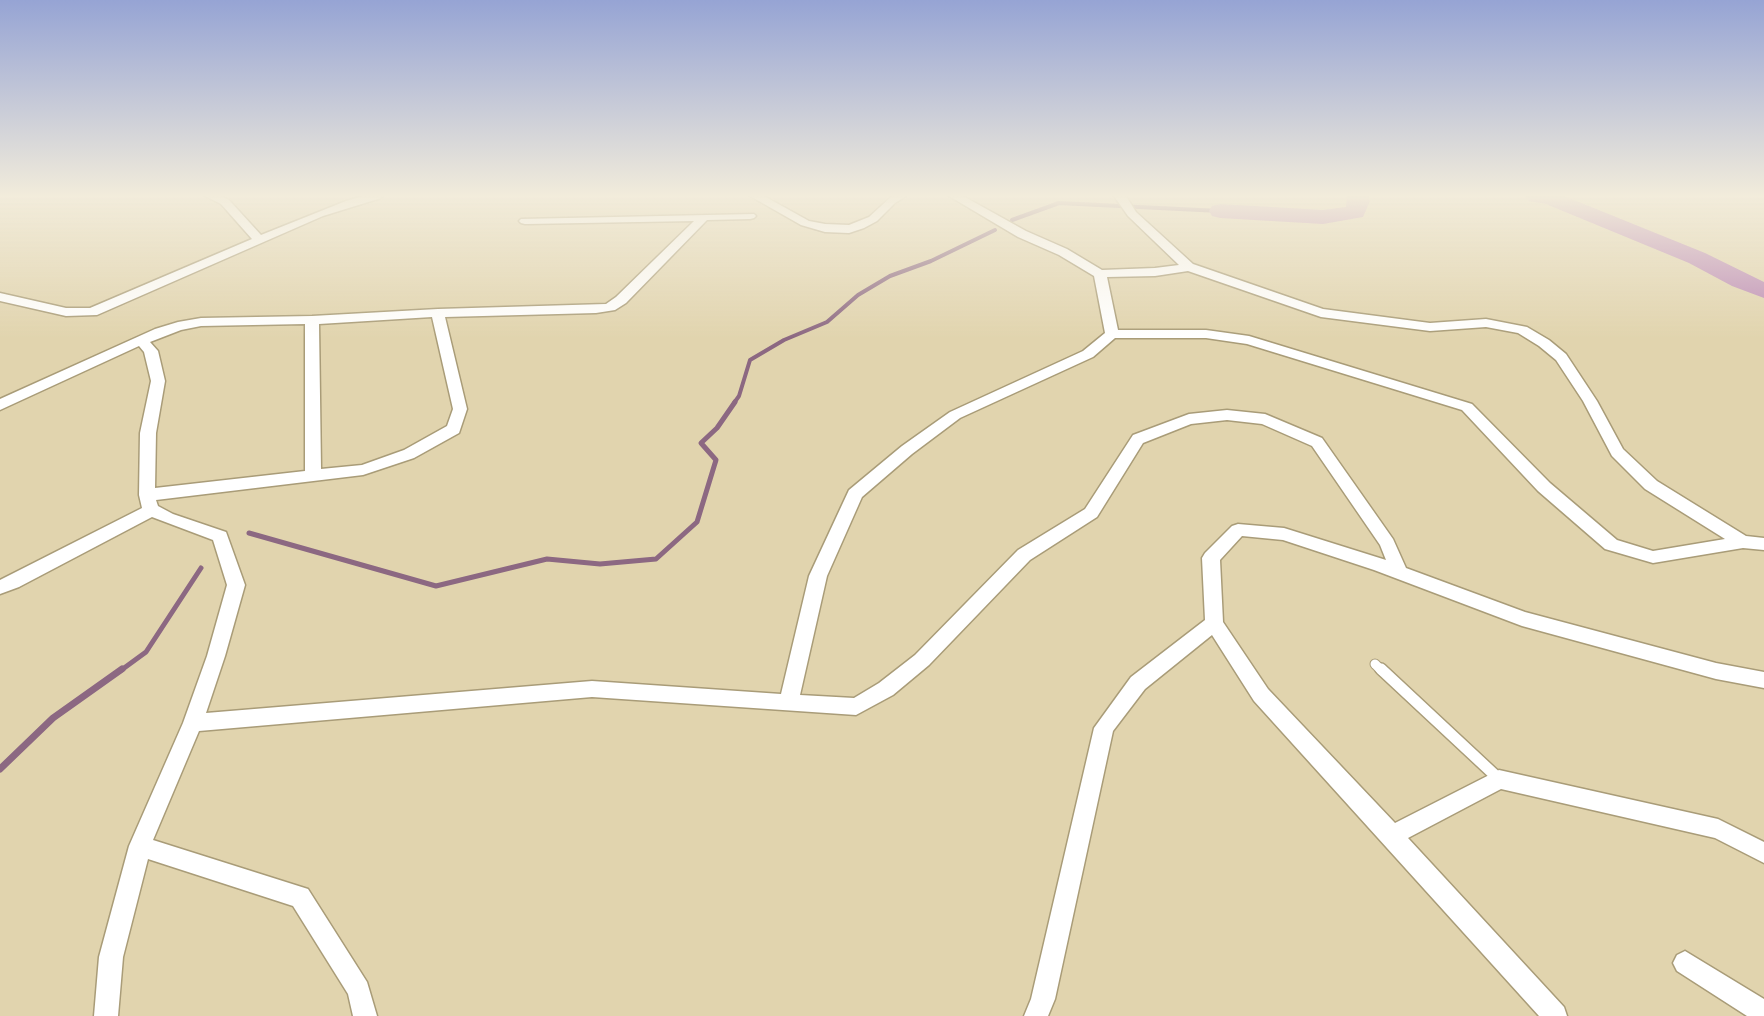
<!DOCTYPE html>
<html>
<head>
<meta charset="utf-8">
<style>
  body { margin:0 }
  canvas { display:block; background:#e1d4ae }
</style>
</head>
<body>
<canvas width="1764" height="1016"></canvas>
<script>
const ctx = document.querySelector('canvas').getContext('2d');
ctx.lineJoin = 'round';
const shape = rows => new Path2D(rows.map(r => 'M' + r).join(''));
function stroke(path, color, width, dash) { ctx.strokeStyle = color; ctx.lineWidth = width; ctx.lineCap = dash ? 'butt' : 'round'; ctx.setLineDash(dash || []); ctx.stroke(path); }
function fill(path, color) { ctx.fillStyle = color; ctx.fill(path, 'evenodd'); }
const streamFar2 = shape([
  [1012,220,1059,203,1220,211],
  [734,403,739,396,750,360,784,340,827,322,858,295,890,276,931,261,995,230]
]);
const streamFar1 = shape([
  [249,533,436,586,547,559,600,564,656,559,697,522,716,460,701,443,717,428,735,402],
  [120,671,146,652,201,568]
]);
const stream = shape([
  [0,769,53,718,122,669]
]);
const river = shape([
  [1347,196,1369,196,1370,201,1363,217,1323,224,1220,218,1212,216,1209,211,1212,206,1220,204,1323,210,1346,207,1347,196],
  [1526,196,1564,196,1705,253,1764,282,1764,298,1732,286,1689,263,1546,204,1529,201,1526,196]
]);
const laneFar1 = shape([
  [1375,664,1382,671]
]);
const lane = shape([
  [1381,669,1499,779]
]);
const street = shape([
  [205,196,221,196,229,200,261,235,346,201,363,196,383,196,381,198,323,216,97,315,66,316,0,301,0,293,66,308,90,308,252,239,221,204,205,196],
  [750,196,764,196,809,221,825,224,849,225,869,217,892,196,906,196,895,203,877,221,864,228,849,233,825,232,801,225,750,196],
  [949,196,963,196,1026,231,1067,249,1102,270,1155,268,1179,265,1128,216,1114,196,1126,196,1136,212,1193,264,1323,309,1430,323,1486,319,1527,327,1549,340,1566,354,1597,401,1623,449,1657,481,1746,536,1764,538,1764,550,1743,548,1653,563,1605,549,1538,491,1462,410,1247,344,1206,338,1115,338,1093,357,960,418,912,454,862,497,827,576,800,695,854,698,879,683,915,655,1018,550,1085,509,1133,435,1189,414,1227,410,1265,414,1322,438,1393,539,1406,568,1525,612,1716,663,1764,672,1764,688,1716,679,1522,626,1374,570,1283,540,1242,536,1220,560,1223,622,1268,689,1395,823,1499,770,1718,819,1764,842,1764,863,1715,838,1501,789,1408,838,1564,1007,1567,1016,1539,1016,1254,701,1212,635,1145,689,1113,731,1055,999,1048,1016,1024,1016,1031,999,1094,728,1131,677,1205,620,1202,558,1205,553,1232,526,1238,524,1284,528,1386,560,1380,545,1312,446,1262,424,1227,420,1191,424,1143,443,1097,517,1030,560,929,665,893,695,856,715,592,697,199,731,153,840,308,889,367,982,377,1016,353,1016,348,994,293,906,148,859,123,957,118,1016,94,1016,99,957,129,846,183,723,207,656,227,585,213,540,152,517,19,587,0,594,0,580,142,508,139,495,140,433,151,381,144,352,139,346,0,410,0,399,155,329,178,322,201,318,312,316,438,309,606,304,616,297,694,221,525,224,521,223,519,221,521,219,754,214,756,216,754,218,750,219,707,220,626,303,615,310,596,313,445,317,467,409,459,433,414,458,363,475,156,500,158,506,173,514,226,532,245,585,225,656,206,713,592,681,781,694,809,576,849,490,902,446,950,412,1083,351,1105,333,1094,276,1059,255,1018,237,949,196],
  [1188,271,1321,317,1430,331,1486,327,1518,333,1539,346,1556,360,1583,401,1612,456,1645,489,1725,539,1653,551,1617,540,1550,483,1472,404,1249,336,1206,330,1118,330,1107,277,1155,276,1188,271],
  [432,317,453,409,447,426,404,450,362,465,321,469,319,324,432,317],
  [305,324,305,471,155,488,156,433,165,381,158,351,150,342,181,330,201,326,305,324],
  [1685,951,1764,999,1764,1016,1747,1016,1677,971,1673,963,1677,955,1685,951]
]);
stroke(streamFar2, '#8c6882', 4);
stroke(streamFar1, '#8c6882', 5);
stroke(stream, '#8c6882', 7);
fill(river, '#bc8bb6');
stroke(laneFar1, '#a99c78', 11);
stroke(lane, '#a99c78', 14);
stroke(street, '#a99c78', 3);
stroke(laneFar1, '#fff', 9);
stroke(lane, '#fff', 11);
fill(street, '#fff');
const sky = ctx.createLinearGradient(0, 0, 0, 338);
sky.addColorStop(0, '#96a4d4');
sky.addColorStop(0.58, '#f2ecdb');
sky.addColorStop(1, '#f2ecdb00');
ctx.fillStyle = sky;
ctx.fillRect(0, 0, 1764, 338);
</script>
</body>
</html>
